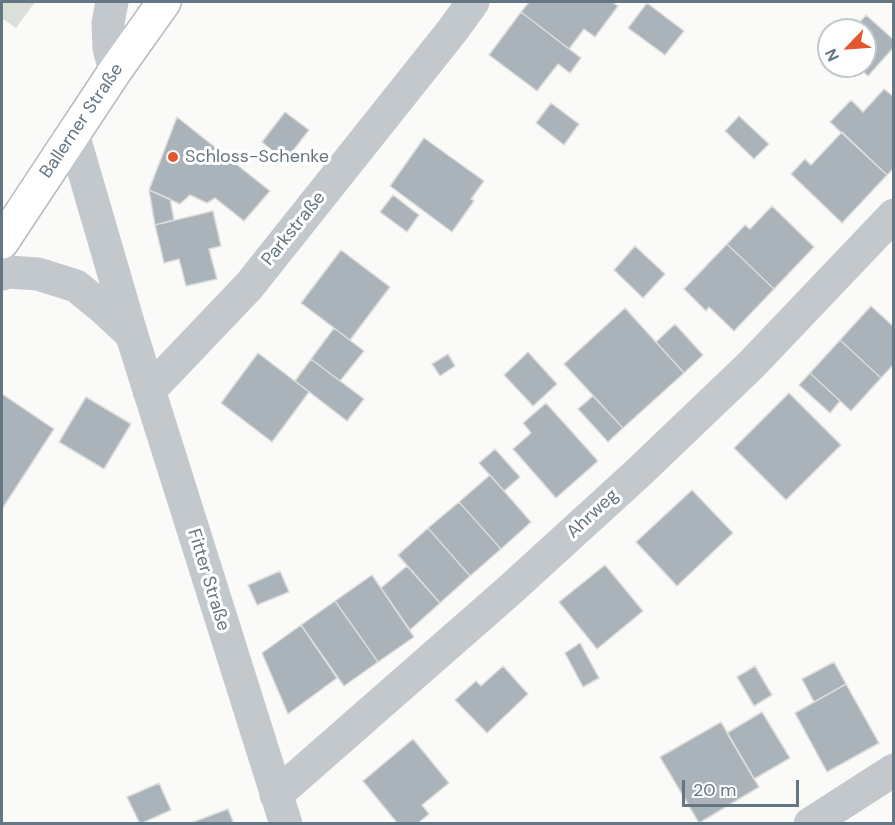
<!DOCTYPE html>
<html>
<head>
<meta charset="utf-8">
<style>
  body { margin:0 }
  #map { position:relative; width:895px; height:825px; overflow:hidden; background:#fafaf8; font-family:"DM Sans",sans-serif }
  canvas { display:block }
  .frame { position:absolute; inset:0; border:3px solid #657683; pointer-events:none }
  .north { position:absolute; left:817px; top:18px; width:60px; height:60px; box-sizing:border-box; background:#fff; border:2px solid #c1c8cd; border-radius:50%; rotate:245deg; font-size:16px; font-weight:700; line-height:24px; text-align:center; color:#657683 }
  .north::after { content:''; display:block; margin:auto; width:21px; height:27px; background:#e4572e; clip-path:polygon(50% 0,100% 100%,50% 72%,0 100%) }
  .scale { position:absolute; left:682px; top:780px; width:117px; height:27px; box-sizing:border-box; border:3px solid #657683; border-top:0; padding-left:8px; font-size:18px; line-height:21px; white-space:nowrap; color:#657683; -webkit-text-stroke:4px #fff; paint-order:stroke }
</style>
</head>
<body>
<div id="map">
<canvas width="895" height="825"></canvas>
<div class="frame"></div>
<div class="north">N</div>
<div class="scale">20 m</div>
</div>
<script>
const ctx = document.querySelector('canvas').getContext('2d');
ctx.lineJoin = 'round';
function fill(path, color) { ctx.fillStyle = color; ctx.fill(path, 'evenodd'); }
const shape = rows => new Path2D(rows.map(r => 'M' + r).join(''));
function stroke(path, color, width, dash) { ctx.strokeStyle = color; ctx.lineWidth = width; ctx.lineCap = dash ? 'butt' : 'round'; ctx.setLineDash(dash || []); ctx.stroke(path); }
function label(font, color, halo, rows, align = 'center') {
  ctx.font = font + ' "DM Sans",sans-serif'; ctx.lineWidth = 6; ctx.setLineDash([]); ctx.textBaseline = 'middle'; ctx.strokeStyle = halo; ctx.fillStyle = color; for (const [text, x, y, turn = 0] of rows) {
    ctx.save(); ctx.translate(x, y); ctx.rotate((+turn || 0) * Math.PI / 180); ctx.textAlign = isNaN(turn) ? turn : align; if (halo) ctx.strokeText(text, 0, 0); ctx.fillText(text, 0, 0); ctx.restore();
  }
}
const green = shape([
  [2,2,35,2,16,28,2,18]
]);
const building = shape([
  [529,2,612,2,618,6,595,37,584,29,569,49,521,12,529,2],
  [647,3,684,31,665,55,628,28,647,3],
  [521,12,581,58,570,73,558,64,537,91,489,55,521,12],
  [866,15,894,40,894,47,868,76,857,66,865,66,865,30,853,30,866,15],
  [884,89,894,97,894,168,887,175,830,122,851,100,863,112,884,89],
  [551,103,579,124,564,145,536,123,551,103],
  [285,112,309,130,285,161,262,142,285,112],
  [739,116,769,144,754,159,725,131,739,116],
  [177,117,270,191,244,221,215,198,207,203,190,195,180,204,149,190,177,117],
  [842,132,887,175,842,223,791,174,805,159,811,165,842,132],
  [424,138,484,181,471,199,474,201,452,232,390,186,424,138],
  [149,190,170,199,174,220,155,225,149,190],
  [393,195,419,215,407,232,380,212,393,195],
  [772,206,814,247,774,289,727,244,745,225,750,229,772,206],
  [213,211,221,246,209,249,217,279,186,286,179,259,164,263,155,225,213,211],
  [727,244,774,289,734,331,709,307,706,311,684,289,727,244],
  [635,246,665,274,643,298,614,270,635,246],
  [341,250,390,287,350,340,301,303,341,250],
  [871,306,894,327,894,364,881,378,840,340,871,306],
  [625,308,684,373,623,428,564,364,625,308],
  [675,324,703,355,684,373,656,342,675,324],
  [334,328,364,351,340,381,311,359,334,328],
  [840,340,881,378,851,411,810,373,840,340],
  [528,352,557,384,533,406,504,375,528,352],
  [258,353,309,392,272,442,221,403,258,353],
  [448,354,455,366,440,376,432,364,448,354],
  [311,359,364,399,347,421,295,381,311,359],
  [810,373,840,401,830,413,799,385,810,373],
  [789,393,841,445,786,500,734,448,789,393],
  [2,394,54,429,2,509,2,394],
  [593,396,623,428,608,442,578,409,593,396],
  [86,397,131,424,104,469,59,442,86,397],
  [546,403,598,461,556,498,513,449,531,433,523,423,546,403],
  [495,449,520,477,504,491,479,463,495,449],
  [490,475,531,522,501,549,459,502,490,475],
  [692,490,733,533,677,586,636,542,692,490],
  [459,502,501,549,470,576,428,528,459,502],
  [428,528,470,576,440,603,398,555,428,528],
  [605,565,643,611,597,649,559,602,605,565],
  [407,566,440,603,410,630,381,588,407,566],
  [280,571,289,592,257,605,248,585,280,571],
  [372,575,414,637,378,662,335,601,372,575],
  [335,601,378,662,344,686,301,625,335,601],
  [301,625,337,678,288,714,262,653,301,625],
  [580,643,599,678,583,687,565,653,580,643],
  [834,662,846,684,814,702,802,679,834,662],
  [503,666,528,694,487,733,455,700,476,681,481,686,503,666],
  [755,666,772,695,754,706,737,677,755,666],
  [846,684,879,743,827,772,795,713,846,684],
  [762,712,790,758,754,779,727,733,762,712],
  [721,722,759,787,699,823,660,757,721,722],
  [413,739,449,783,422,805,429,814,417,824,398,824,363,781,413,739],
  [159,783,171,810,140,824,127,797,159,783],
  [228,809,234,824,188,824,228,809]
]);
const minor = shape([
  [112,2,108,23,109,48,115,71],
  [73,134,132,336,286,824],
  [2,274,8,272,38,274,76,286,103,308,132,335],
  [149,391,249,286,452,31,473,2],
  [276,795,511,589,637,474,751,365,894,215],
  [810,824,894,770]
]);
const major = shape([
  [2,242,115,71,164,2]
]);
const markers = [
  [173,157,6,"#e4572e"]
];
const streetNames = [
  ["Ballerner Straße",82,121,-56],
  ["Parkstraße",294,229,-51],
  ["Ahrweg",593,514,-43],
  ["Fitter Straße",208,580,73]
];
const poiNames = [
  ["Schloss-Schenke",185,157]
];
fill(green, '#dadfd7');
fill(building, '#aab3b9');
stroke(building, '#dcdcda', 1.5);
stroke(major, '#b5babe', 36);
stroke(minor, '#c3c8cc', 33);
stroke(major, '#fff', 33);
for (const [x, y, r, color] of markers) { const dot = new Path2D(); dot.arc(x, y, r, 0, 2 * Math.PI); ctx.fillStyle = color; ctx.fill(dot); stroke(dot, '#fff', 2); }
label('18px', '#657683', '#fff', streetNames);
label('18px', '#657683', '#fff', poiNames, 'left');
</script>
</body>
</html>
